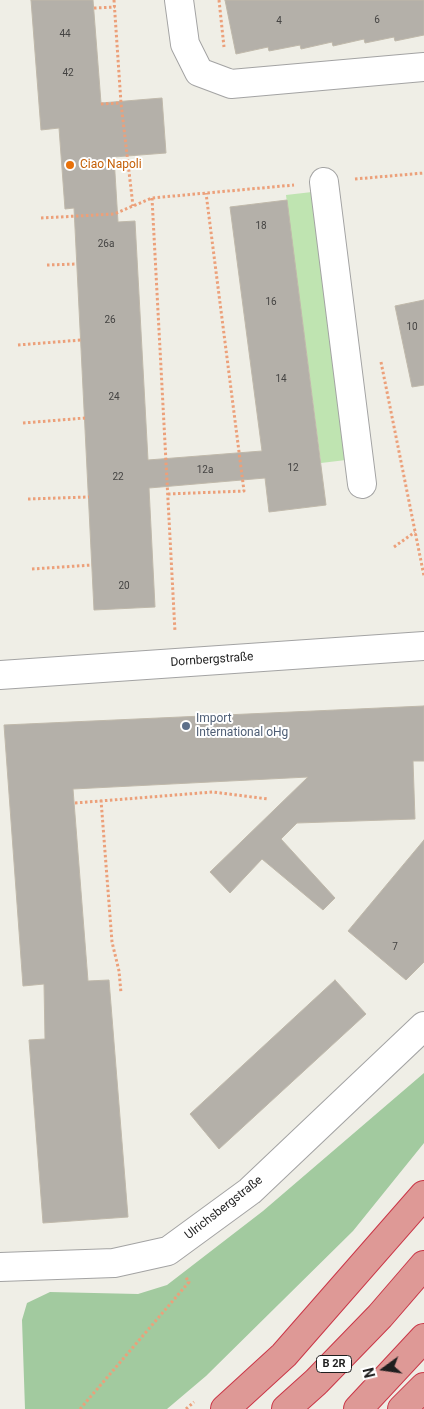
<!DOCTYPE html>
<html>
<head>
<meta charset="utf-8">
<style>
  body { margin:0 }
  #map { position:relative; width:424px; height:1409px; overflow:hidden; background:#efeee6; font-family:Roboto,sans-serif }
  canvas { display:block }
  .north { position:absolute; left:359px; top:1344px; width:50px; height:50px; -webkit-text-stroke:4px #fff; paint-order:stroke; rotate:256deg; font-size:14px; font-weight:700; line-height:20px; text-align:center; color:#1f1f1f }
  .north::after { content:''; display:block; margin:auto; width:18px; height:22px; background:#1f1f1f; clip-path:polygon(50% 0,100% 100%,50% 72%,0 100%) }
</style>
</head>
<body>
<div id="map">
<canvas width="424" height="1409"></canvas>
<div class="north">N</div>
</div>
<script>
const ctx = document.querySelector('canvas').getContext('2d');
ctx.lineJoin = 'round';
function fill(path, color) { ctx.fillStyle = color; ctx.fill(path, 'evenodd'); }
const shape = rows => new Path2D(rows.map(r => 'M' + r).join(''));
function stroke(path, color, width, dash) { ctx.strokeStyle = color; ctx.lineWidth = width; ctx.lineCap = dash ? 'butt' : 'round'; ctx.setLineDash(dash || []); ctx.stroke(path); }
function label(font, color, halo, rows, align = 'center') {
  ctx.font = font + ' Roboto,sans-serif'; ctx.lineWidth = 4; ctx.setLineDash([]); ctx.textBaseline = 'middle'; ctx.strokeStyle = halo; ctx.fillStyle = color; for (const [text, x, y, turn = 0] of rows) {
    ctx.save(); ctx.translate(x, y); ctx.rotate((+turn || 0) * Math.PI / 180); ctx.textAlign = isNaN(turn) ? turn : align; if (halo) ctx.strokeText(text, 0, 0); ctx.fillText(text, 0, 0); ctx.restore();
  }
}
const grass = shape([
  [312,192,346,460,321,463,286,195]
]);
const forest = shape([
  [424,1073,424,1143,353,1231,206,1376,167,1409,25,1409,22,1320,27,1303,50,1292,138,1294,167,1285,263,1211]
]);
const building = shape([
  [31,0,93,0,101,103,162,98,166,153,114,157,118,222,135,221,148,460,262,451,230,207,287,200,326,505,269,512,265,478,149,488,155,607,94,610,74,208,65,209,59,128,41,130,31,0],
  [225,0,424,0,424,35,395,41,394,37,365,43,364,39,333,46,332,42,301,49,300,45,269,51,268,47,236,54,225,0],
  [424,300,424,385,412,387,395,306,424,300],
  [424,706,424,761,413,761,415,819,297,823,281,839,335,898,323,910,262,859,230,893,210,872,308,777,73,789,88,981,109,980,128,1217,43,1223,29,1040,45,1039,44,984,23,986,4,725,424,706],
  [424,840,424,962,406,980,348,931,424,840],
  [335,980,366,1014,219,1149,190,1114,335,980]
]);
const path = shape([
  [114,0,121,103,133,206],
  [219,0,224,47],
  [94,8,115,7],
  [101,104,121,103],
  [355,179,424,173],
  [152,198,175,632],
  [41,218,114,214,152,198,294,185],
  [47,265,77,264],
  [18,345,81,340],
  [381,362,424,576],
  [23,423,85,418],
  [168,494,244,491,206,193],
  [28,499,89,497],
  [394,547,415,532],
  [32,569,92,565],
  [101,800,112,942,119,971,121,993],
  [75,803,213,792,268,799],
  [80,1409,189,1282,185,1276],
  [186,1409,194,1402]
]);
const minor = shape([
  [179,0,185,44,199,72,231,84,424,67],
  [324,182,362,484],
  [0,675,424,646],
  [0,1267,114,1263,168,1251,250,1191,424,1026]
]);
const highway = shape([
  [225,1409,284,1355,424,1195],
  [286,1409,316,1382,380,1316,424,1265],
  [358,1409,424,1338],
  [402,1409,424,1387]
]);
const markers = [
  [70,165,5,"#e8710a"],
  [186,726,5,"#5c6f8a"]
];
const numberNames = [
  ["6",377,20],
  ["4",279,21],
  ["44",65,34],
  ["42",68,73],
  ["18",261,226],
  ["26a",106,244],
  ["16",271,302],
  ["26",110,320],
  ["10",412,327],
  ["14",281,379],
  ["24",114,397],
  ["12",293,468],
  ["12a",205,470],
  ["22",118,477],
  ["20",124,586],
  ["7",395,947]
];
const shields = [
  [334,1364,35]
];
const shieldNames = [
  ["B 2R",334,1364]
];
const foodNames = [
  ["Ciao Napoli",80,165]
];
const streetNames = [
  ["Dornbergstraße",212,660,-4],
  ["Ulrichsbergstraße",224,1208,-38]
];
const serviceNames = [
  ["Import",196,719],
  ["International oHg",196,733]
];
fill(grass, '#bfe4b1');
fill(forest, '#a2ca9f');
fill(building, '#b4b0a9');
stroke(building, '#bfb8aa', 1);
stroke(minor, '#a3a3a3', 30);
stroke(highway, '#ca3647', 30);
stroke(path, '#eca07a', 3, [2.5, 2.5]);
stroke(minor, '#fff', 28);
stroke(highway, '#de9996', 28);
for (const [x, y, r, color] of markers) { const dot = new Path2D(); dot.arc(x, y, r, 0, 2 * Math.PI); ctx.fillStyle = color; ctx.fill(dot); stroke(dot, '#fff', 2); }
label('10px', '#444342', null, numberNames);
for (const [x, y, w] of shields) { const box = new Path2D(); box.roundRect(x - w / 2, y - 8.5, w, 17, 4); ctx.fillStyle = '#fff'; ctx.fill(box); stroke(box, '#1f1f1f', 1); }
label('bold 11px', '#1f1f1f', null, shieldNames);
label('12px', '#c56008', '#fff', foodNames, 'left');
label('12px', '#1f1f1f', '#fff', streetNames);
label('12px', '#4e5e75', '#fff', serviceNames, 'left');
</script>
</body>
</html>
